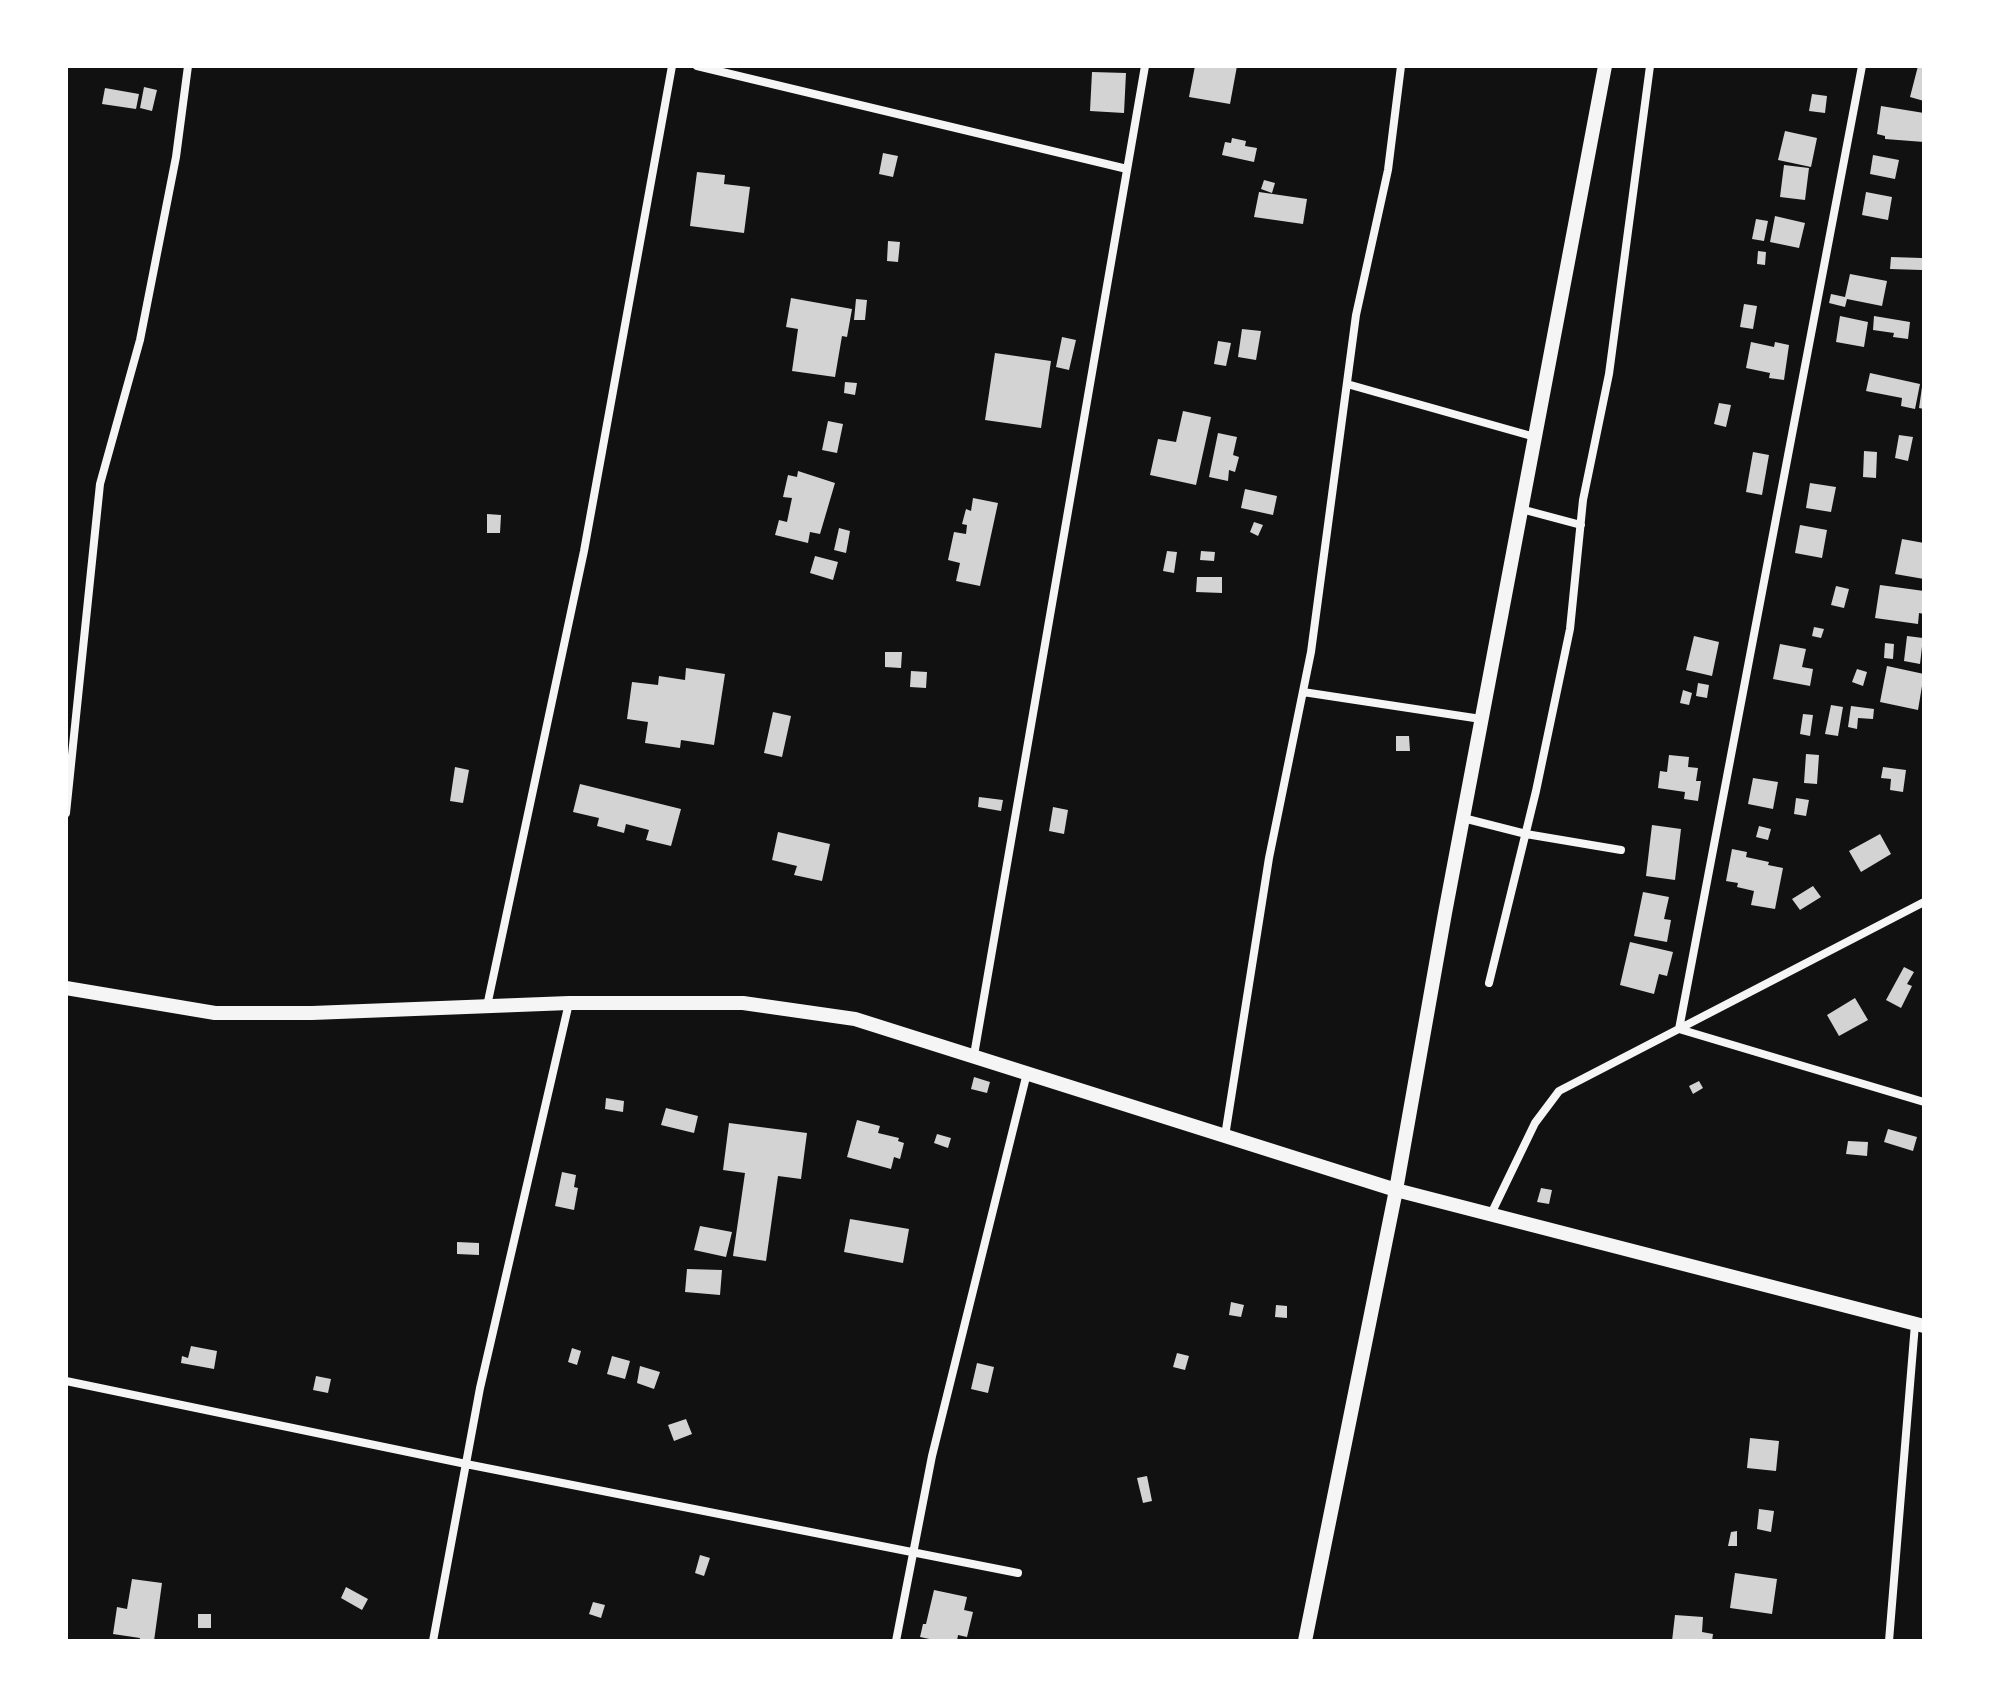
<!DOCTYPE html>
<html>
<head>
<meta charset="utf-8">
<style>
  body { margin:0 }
  #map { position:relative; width:1990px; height:1707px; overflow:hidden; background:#111; font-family:"Source Serif 4",serif }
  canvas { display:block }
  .frame { position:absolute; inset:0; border:68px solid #fff; pointer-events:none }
</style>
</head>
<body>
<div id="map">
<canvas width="1990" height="1707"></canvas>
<div class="frame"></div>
</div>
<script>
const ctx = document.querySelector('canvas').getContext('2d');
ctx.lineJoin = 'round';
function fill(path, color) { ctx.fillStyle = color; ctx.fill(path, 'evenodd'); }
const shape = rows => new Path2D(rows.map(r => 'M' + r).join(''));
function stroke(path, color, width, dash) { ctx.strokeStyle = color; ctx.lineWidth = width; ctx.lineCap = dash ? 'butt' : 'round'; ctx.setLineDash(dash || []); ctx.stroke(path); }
const building = shape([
  [1195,66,1237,66,1230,104,1189,97],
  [1918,66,1924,66,1924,101,1910,97],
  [1092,72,1126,73,1124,113,1090,111],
  [144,87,157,90,152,111,140,108],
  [105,88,139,94,136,109,102,104],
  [1812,94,1827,96,1825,113,1809,111],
  [1881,106,1924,113,1924,142,1885,139,1885,136,1877,134],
  [1785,131,1817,138,1811,167,1778,160],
  [1232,138,1246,141,1245,146,1257,148,1254,162,1222,155,1225,142,1231,143],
  [883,153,898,156,893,177,879,174],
  [1873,155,1899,160,1895,179,1870,174],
  [1784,165,1809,168,1805,200,1780,197],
  [697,172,725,175,724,184,750,187,744,233,690,226],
  [1264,180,1275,183,1272,193,1261,189],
  [1259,192,1307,199,1303,224,1254,217],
  [1866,192,1892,197,1888,220,1862,215],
  [1775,216,1805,223,1799,248,1770,242],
  [1756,219,1768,221,1764,241,1752,239],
  [888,241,900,242,898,262,887,261],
  [1758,251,1766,252,1765,265,1757,264],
  [1891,257,1922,258,1922,270,1890,269],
  [1850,274,1887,281,1882,306,1847,299,1845,307,1829,303,1831,294,1845,297],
  [791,298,852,309,847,337,842,336,835,377,792,371,798,329,786,327],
  [856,299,867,300,865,320,854,320],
  [1744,304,1757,306,1753,329,1740,327],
  [1840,316,1868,322,1864,347,1836,342],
  [1874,316,1910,322,1908,339,1893,337,1894,333,1873,330],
  [1242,329,1261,331,1256,360,1238,357],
  [1062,337,1076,340,1069,370,1056,367],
  [1218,341,1231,343,1226,366,1214,364],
  [1751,342,1774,347,1775,342,1789,345,1784,380,1769,378,1770,373,1746,368],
  [995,353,1051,361,1041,428,985,420],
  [1870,373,1920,384,1915,409,1901,406,1902,398,1866,391],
  [845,382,857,383,855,395,844,393],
  [1922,387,1924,387,1924,409,1919,408],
  [1719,403,1731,405,1726,427,1714,424],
  [1183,411,1211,417,1196,485,1150,475,1158,439,1176,442],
  [828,421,843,424,837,453,822,450],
  [1218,433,1237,437,1233,455,1239,457,1235,472,1229,470,1228,481,1209,477],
  [1899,435,1913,437,1908,461,1895,458],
  [1864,451,1877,452,1876,478,1863,477],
  [1753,452,1769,455,1762,495,1746,492],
  [798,471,835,483,820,534,810,532,808,543,775,535,779,520,787,522,792,498,783,497,788,475,797,477],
  [1810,483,1836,487,1831,512,1806,508],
  [1245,489,1277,496,1273,515,1241,508],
  [973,498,998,503,980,586,956,581,960,563,948,560,954,532,966,534,967,525,962,524,966,509,971,511],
  [487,514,501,515,500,533,487,533],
  [1254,522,1263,525,1258,536,1250,532],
  [1800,525,1827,530,1822,558,1795,553],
  [839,528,850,531,846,553,834,550],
  [1902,539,1924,543,1924,579,1895,574],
  [1167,551,1177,552,1174,573,1163,571],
  [1201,551,1215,552,1214,561,1200,560],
  [815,556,838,562,833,580,810,573],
  [1197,577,1222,577,1222,593,1196,592],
  [1880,585,1924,591,1924,614,1919,613,1918,624,1875,618],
  [1836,586,1849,589,1844,608,1831,605],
  [1814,627,1824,629,1821,638,1812,636],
  [1694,636,1719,642,1712,676,1686,670],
  [1907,636,1923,638,1920,664,1904,661],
  [1885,643,1894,644,1893,659,1884,658],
  [1780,644,1806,649,1802,667,1813,669,1810,686,1773,679],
  [885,652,902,652,901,668,885,667],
  [1887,666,1924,674,1918,710,1880,702],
  [686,668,725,674,714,745,681,740,680,748,645,743,648,722,627,719,632,682,658,685,659,676,685,680],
  [1857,669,1867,672,1863,686,1852,682],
  [911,671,927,672,926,688,910,687],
  [1698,683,1709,685,1707,698,1696,696],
  [1683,690,1692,693,1689,705,1680,703],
  [1831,705,1843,707,1838,736,1825,734],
  [1851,706,1874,709,1873,719,1858,718,1857,729,1848,727],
  [773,712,791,716,782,757,764,753],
  [1803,714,1813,715,1810,736,1800,734],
  [1396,736,1409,736,1410,751,1396,751],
  [1806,754,1819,755,1817,784,1804,783],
  [1669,755,1689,757,1688,767,1698,768,1696,781,1701,781,1698,801,1684,799,1685,792,1658,788,1660,771,1667,772],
  [455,767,469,770,463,803,450,801],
  [1883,767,1906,770,1903,792,1890,790,1891,779,1881,778],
  [1753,778,1778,782,1773,809,1748,804],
  [580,784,681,809,671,846,646,840,649,830,626,824,624,833,597,826,599,818,573,812],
  [979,797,1003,800,1001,811,978,807],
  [1796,798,1809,800,1806,816,1794,814],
  [1053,807,1068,810,1064,834,1049,831],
  [1652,825,1681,829,1675,880,1646,876],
  [1759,826,1771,829,1768,840,1756,837],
  [778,832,830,844,822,881,794,875,797,866,772,860],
  [1880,834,1891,854,1861,872,1849,851],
  [1732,849,1747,852,1746,857,1769,862,1768,865,1783,868,1775,909,1751,905,1754,891,1737,887,1738,883,1726,881],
  [1813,886,1821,897,1800,910,1792,899],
  [1643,892,1669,897,1664,919,1671,920,1667,942,1634,936],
  [1630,942,1673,952,1667,976,1659,974,1654,994,1620,985],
  [1904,967,1914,972,1907,984,1912,986,1901,1008,1886,1000],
  [1855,998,1868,1020,1839,1036,1827,1015],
  [974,1077,990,1082,987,1093,971,1089],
  [1699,1081,1703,1088,1693,1094,1689,1086],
  [606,1098,624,1101,623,1112,605,1109],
  [666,1108,698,1116,694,1133,661,1125],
  [857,1120,880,1126,878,1133,899,1138,898,1141,904,1143,900,1159,894,1157,891,1169,847,1157],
  [729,1123,807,1133,801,1179,778,1176,766,1261,733,1256,745,1173,723,1170],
  [1888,1129,1917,1137,1913,1151,1884,1142],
  [937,1134,951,1138,948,1148,934,1143],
  [1848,1141,1868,1142,1867,1156,1846,1154],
  [562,1172,576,1175,574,1187,578,1188,574,1210,555,1206],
  [1541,1188,1552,1190,1549,1204,1537,1202],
  [850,1219,909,1229,903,1263,844,1252],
  [700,1226,732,1232,726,1257,694,1250],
  [457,1242,479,1243,479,1255,457,1254],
  [687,1269,722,1270,720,1295,685,1292],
  [1231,1302,1244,1305,1241,1317,1229,1315],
  [1276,1305,1287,1306,1287,1318,1275,1317],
  [191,1346,217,1351,214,1369,181,1363,182,1356,188,1358],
  [572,1348,581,1351,577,1365,568,1362],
  [1177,1353,1189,1356,1185,1370,1173,1367],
  [612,1356,630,1361,625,1379,607,1374],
  [977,1363,994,1367,988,1393,971,1389],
  [640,1366,660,1372,654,1389,637,1383],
  [316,1376,331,1379,328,1393,313,1390],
  [686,1419,692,1434,674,1441,668,1425],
  [1750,1438,1779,1441,1776,1471,1747,1468],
  [1147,1476,1152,1501,1143,1503,1137,1478],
  [1759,1509,1774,1511,1771,1532,1757,1529],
  [1737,1531,1737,1546,1728,1546,1731,1532],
  [700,1555,710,1558,704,1576,695,1573],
  [1735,1573,1777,1579,1772,1614,1730,1608],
  [132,1579,162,1583,154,1641,139,1641,140,1638,113,1634,117,1607,127,1609],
  [346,1587,368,1599,362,1610,341,1598],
  [934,1590,967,1597,964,1610,973,1612,967,1637,958,1635,957,1641,939,1641,920,1637,923,1624,926,1624],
  [593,1602,605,1605,601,1618,589,1614],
  [198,1614,211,1614,211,1628,198,1628],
  [1675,1615,1703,1617,1702,1632,1713,1634,1712,1641,1672,1641]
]);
const minor = shape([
  [697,66,1127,169],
  [1862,66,1679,1029,1924,1102],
  [1347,384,1535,437],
  [1521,509,1581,525],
  [1303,692,1481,719],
  [66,813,100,484,140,340,176,157,188,66],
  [1463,818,1526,834,1621,850],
  [1489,983,1536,791,1570,629,1583,500,1609,374,1650,66],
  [487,1006,584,551,672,66],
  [974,1055,1145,66],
  [1225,1136,1269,858,1311,652,1356,315,1388,170,1401,66],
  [1491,1214,1535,1123,1559,1091,1924,902],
  [66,1381,466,1464,1018,1573],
  [433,1641,480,1388,569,1003],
  [896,1641,932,1456,1027,1073],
  [1889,1641,1915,1324]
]);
const tertiary = shape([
  [66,988,215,1013,312,1013,569,1003,743,1003,855,1019,1396,1190,1924,1326],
  [1305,1641,1396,1190,1445,913,1605,66]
]);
fill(building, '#d3d3d3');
stroke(minor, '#f5f5f5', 8);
stroke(tertiary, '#f5f5f5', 14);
</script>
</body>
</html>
